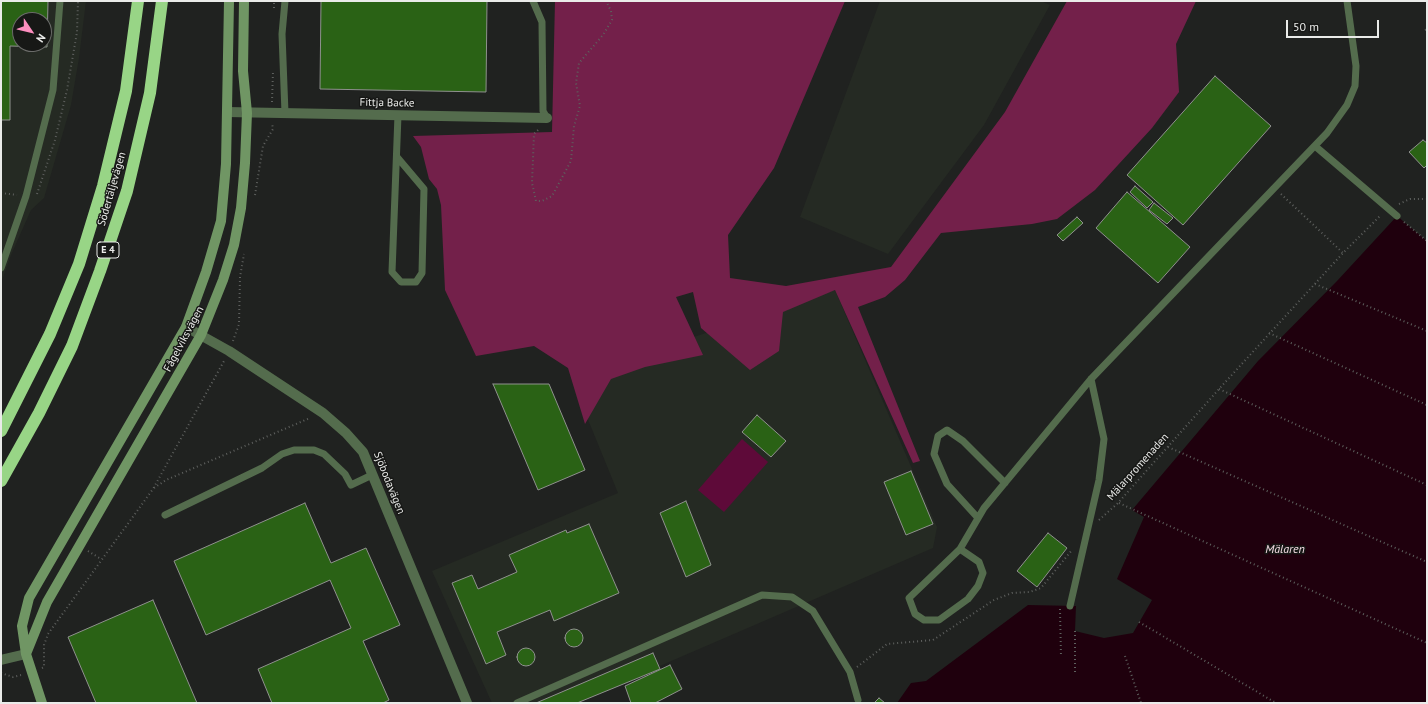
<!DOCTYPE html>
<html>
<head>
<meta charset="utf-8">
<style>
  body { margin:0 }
  #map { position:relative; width:1428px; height:704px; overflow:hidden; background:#202220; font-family:"PT Sans",sans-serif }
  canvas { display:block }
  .frame { position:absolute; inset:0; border:2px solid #eaebe9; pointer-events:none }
  .north { position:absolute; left:12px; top:12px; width:40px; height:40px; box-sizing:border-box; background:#171816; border:1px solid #6b6c6a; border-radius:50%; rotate:125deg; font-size:11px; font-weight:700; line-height:16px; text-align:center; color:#eaebe9 }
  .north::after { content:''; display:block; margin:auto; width:14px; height:18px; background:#fd8ebf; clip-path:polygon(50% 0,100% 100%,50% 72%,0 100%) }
  .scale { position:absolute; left:1286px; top:20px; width:93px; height:18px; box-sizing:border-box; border:2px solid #eaebe9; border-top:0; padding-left:5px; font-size:12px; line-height:14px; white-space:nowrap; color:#eaebe9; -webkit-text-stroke:3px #171816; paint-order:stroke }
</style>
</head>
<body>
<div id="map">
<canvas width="1428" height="704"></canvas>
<div class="frame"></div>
<div class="north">N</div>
<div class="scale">50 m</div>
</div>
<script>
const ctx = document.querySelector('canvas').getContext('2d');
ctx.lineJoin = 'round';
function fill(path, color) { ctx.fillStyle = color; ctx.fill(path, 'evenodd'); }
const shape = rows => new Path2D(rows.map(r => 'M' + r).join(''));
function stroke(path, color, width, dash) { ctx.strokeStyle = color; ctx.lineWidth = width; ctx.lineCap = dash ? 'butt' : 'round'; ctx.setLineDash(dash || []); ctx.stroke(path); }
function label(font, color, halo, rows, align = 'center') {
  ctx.font = font + ' "PT Sans",sans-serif'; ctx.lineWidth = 3; ctx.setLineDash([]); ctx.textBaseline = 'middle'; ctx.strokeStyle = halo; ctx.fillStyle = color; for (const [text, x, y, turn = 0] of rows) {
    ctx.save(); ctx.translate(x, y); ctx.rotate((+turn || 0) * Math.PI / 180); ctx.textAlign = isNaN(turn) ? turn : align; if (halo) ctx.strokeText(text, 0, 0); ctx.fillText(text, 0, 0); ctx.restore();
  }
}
const built = shape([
  [1,1,86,1,79,58,71,105,44,198,31,210,11,255,1,283],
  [20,20,44,20,44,44,20,44],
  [880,1,1041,1,1050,5,984,125,888,254,800,217],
  [835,290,937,527,933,548,574,703,492,703,432,571,618,493,571,378]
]);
const green = shape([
  [742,439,768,462,724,512,698,490]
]);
const forest = shape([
  [555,1,845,1,774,168,728,235,730,278,786,286,891,267,1005,112,1067,1,1196,1,1176,44,1179,92,1152,128,1095,190,1057,219,1032,224,941,233,905,280,885,297,858,307,920,461,913,463,835,290,783,312,779,351,750,370,701,328,693,292,676,297,703,355,645,367,611,379,585,424,568,368,534,346,476,356,445,290,441,205,437,189,429,179,421,147,413,136,552,132]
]);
const water = shape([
  [1397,216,1427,241,1427,703,897,703,911,683,926,681,1028,605,1076,606,1075,631,1104,638,1133,633,1152,600,1117,579,1144,517,1132,510,1258,361,1337,281]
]);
const building = shape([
  [1,1,48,1,47,47,10,46,10,120,1,120,1,1],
  [20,20,44,20,44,44,20,44,20,20],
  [321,1,487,1,486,92,320,89,321,1],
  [1215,76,1271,126,1183,225,1127,175,1215,76],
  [1423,140,1427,143,1427,165,1424,168,1409,152,1423,140],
  [1135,186,1153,202,1147,208,1130,192,1135,186],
  [1127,192,1190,247,1158,283,1096,228,1127,192],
  [1154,203,1173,218,1167,224,1149,210,1154,203],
  [1077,217,1083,223,1063,241,1057,235,1077,217],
  [493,384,549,384,585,470,538,490,493,384],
  [757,415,786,441,771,457,742,432,757,415],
  [911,471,933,524,906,535,884,482,911,471],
  [686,501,711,565,686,577,660,513,686,501],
  [305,503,331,563,366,548,400,625,363,641,389,700,383,703,272,703,258,669,351,628,330,580,206,635,174,561,305,503],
  [589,524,619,593,554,621,550,610,497,632,506,655,486,664,452,583,472,575,478,589,517,572,509,555,566,530,567,533,589,524],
  [1048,533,1067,548,1037,587,1017,571,1048,533],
  [153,600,197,703,96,703,68,637,153,600],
  '565 638a9 9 0 1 1 18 0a9 9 0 1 1-18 0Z',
  '517 657a9 9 0 1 1 18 0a9 9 0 1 1-18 0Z',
  [653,653,660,669,577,703,536,703,653,653],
  [670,665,682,689,655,703,631,703,625,686,670,665],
  [879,698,885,703,874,703,879,698]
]);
const path = shape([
  [274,8,274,1],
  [1425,30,1427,29],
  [272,102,273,71],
  [538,130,534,134,532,183,536,201,542,201,552,196,571,161,574,126,580,106,576,83,579,63,603,35,612,20,611,11,606,1],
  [1,193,17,195],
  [37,194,55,140,67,90,77,32,78,1],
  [1281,194,1343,253],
  [255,195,263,146,273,129,272,123],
  [1399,204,1410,199,1427,199],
  [1404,222,1427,241],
  [1315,284,1427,331],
  [1269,333,1427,405],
  [233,341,239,324,240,277,244,254],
  [1219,389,1427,485],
  [1168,447,1427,562],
  [154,488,166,480,310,418],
  [1119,503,1427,643],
  [1099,520,1118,503,1219,389,1343,253,1381,215],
  [88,551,101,559],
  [1060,609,1061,657],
  [1139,622,1276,703],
  [1075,631,1075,675],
  [1125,656,1141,703],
  [857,667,887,644,933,640,994,600,1012,593,1030,592,1041,588,1072,550],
  [42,668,44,667,44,645,48,634,153,489,224,361],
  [1,673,13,677,21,675]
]);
const service = shape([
  [285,1,282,34,285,113],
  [533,1,542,22,543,111,547,118],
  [1315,146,1397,216],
  [397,157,424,189,422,273,416,282,401,282,392,272,398,115],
  [1,268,26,196,53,90,60,1],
  [165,515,262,468,282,454,294,450,314,450,324,454,345,474,351,485,372,475],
  [978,518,947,484,934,454,938,436,947,430,963,441,1005,483],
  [960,549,979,562,983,573,978,586,968,599,939,620,924,620,915,614,909,598,960,549,984,508,1091,379,1327,133,1347,105,1355,86,1356,66,1347,1],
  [1070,606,1099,480,1104,439,1091,379],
  [517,703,762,595,792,597,813,611,850,672,858,700]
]);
const minor = shape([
  [227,112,547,118],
  [186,327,229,351,323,413,346,433,363,452,467,703]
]);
const tertiary = shape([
  [1,660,26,654]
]);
const secondary = shape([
  [26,654,47,602,201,335,223,280,234,245,241,208,245,163,247,113,243,71,244,1],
  [42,703,26,654,22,626,29,598,186,327,206,272,221,221,226,164,229,1]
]);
const motorway = shape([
  [1,431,50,334,79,264,103,186,126,91,138,1],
  [1,481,39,413,72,346,100,271,127,191,150,93,162,1]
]);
const shields = [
  [108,250,22]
];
const shieldNames = [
  ["E 4",108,250]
];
const streetNames = [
  ["Fittja Backe",387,103,1],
  ["Södertäljevägen",112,189,-74],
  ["Fågelviksvägen",184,339,-62],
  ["Mälarpromenaden",1138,467,-48],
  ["Sjöbodavägen",389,483,68]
];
const waterNames = [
  ["Mälaren",1285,550]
];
fill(built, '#252a23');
fill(green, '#5e0a39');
fill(forest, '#73204a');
fill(water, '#1f000d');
fill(building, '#2a6215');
stroke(building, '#8f918e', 1);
stroke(path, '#5e605e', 2, [1, 3]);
stroke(service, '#546c4d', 7);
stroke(minor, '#546c4d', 10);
stroke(tertiary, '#546c4d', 10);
stroke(secondary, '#709664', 10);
stroke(motorway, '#98d586', 12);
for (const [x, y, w] of shields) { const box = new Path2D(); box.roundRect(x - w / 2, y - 8, w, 16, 3); ctx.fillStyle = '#171816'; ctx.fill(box); stroke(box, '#eaebe9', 1); }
label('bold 10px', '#eaebe9', null, shieldNames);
label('11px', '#eaebe9', '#171816', streetNames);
label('italic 12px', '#f5dce5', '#171816', waterNames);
</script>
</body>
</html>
